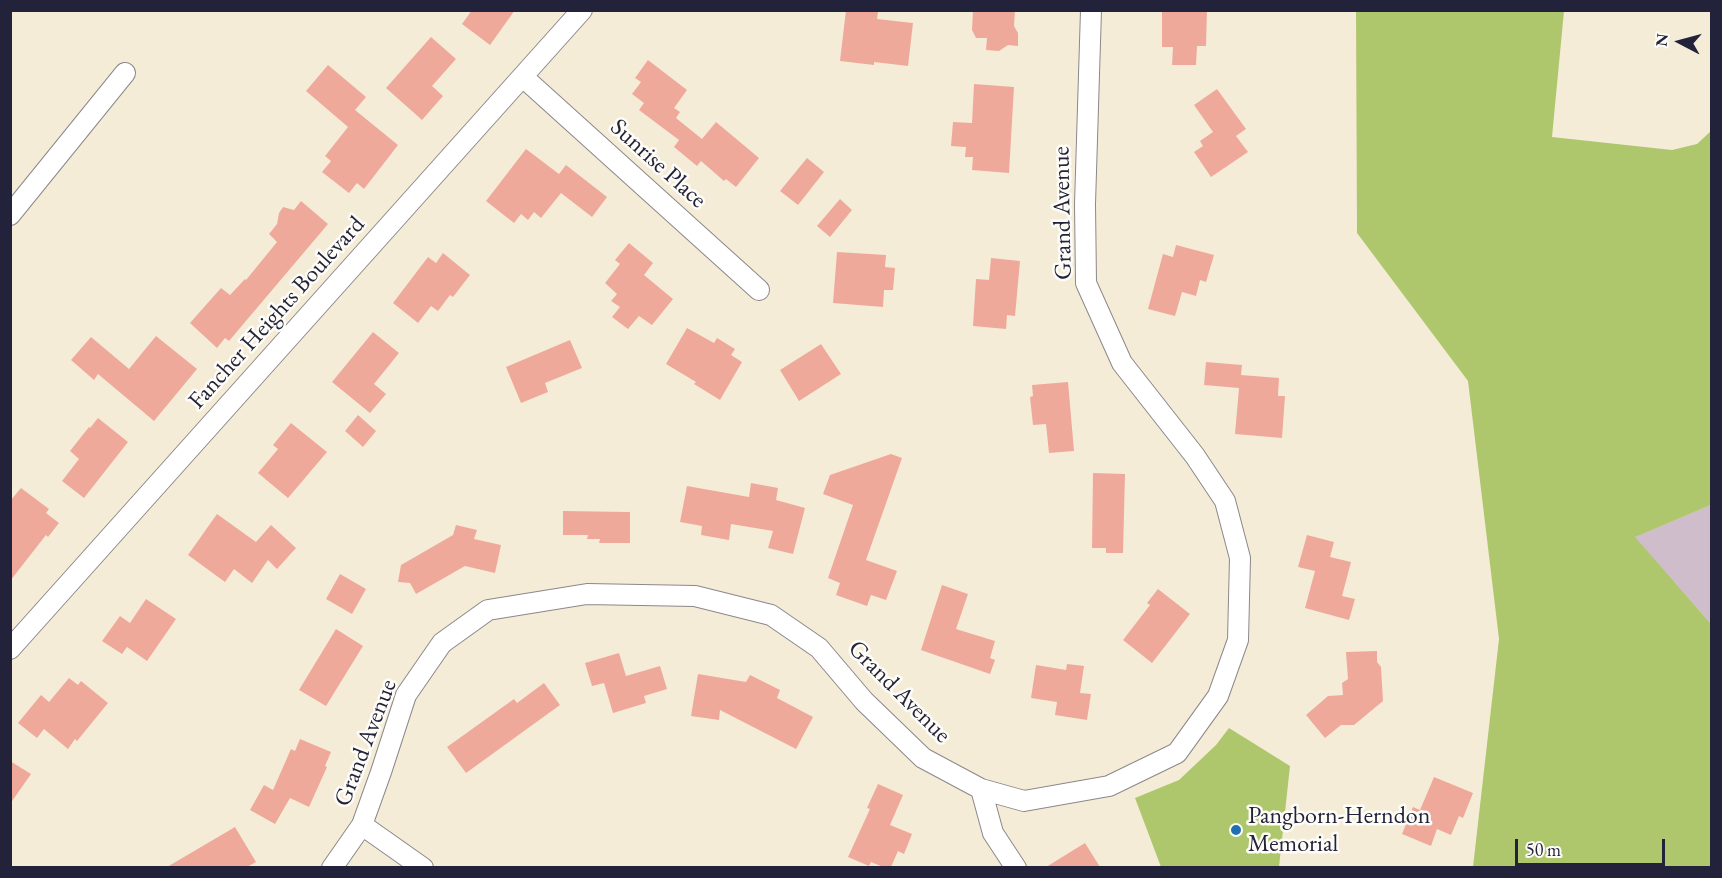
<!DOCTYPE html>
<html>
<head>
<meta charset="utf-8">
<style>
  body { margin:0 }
  #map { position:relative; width:1722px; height:878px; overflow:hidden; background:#f5ecd8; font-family:"EB Garamond",serif }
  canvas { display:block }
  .frame { position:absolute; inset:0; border:12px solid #22223b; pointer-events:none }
  .north { position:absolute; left:1650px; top:12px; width:60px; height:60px; -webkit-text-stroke:4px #fdfcf7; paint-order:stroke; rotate:276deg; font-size:16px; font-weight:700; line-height:24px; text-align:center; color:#22223b }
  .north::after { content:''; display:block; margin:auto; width:21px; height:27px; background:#22223b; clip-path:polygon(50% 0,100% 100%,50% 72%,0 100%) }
  .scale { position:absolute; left:1515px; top:839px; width:150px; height:27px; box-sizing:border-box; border:3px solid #22223b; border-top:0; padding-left:8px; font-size:18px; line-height:21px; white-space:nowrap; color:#22223b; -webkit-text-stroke:4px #fdfcf7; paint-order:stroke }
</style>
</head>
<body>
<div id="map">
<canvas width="1722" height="878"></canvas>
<div class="frame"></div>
<div class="north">N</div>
<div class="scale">50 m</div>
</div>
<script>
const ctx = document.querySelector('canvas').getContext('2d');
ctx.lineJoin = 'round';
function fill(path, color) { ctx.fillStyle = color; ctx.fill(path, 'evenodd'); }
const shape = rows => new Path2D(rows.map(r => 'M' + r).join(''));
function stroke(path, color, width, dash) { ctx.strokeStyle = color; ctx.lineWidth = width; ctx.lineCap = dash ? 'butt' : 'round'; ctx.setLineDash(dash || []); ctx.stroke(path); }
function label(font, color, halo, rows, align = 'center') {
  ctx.font = font + ' "EB Garamond",serif'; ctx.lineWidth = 5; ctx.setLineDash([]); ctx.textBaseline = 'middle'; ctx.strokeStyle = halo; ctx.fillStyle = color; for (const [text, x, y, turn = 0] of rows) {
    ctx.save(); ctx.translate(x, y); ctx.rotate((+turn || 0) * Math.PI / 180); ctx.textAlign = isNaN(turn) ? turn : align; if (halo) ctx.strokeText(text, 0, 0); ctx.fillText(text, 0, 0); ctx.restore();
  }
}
const industrial = shape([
  [1711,505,1711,624,1634,537]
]);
const green = shape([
  [1356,11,1564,11,1552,137,1672,150,1697,144,1711,131,1711,505,1635,537,1711,624,1711,867,1473,867,1499,639,1468,381,1357,233],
  [1229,728,1290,766,1279,867,1161,867,1135,798,1179,780,1216,745]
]);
const building = shape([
  [472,10,515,10,490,45,462,24],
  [846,10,878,12,877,19,913,23,908,66,874,62,874,65,840,61],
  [973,10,1015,10,1014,26,1018,33,1018,46,1008,45,999,51,986,50,987,38,976,38,972,30],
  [1162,10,1207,10,1206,46,1197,46,1196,65,1172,65,1173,47,1162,47],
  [431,37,456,59,432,86,443,96,422,120,386,88],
  [648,60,687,90,674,108,680,112,676,118,702,139,716,122,759,158,736,187,726,179,724,181,701,161,697,166,674,147,679,140,639,110,644,103,632,94,641,82,635,78],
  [328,65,366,97,355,110,398,145,364,189,357,183,349,193,322,172,331,161,325,156,348,127,306,91],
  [974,84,1014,87,1009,173,972,170,973,157,965,157,966,147,951,146,953,122,972,123],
  [1217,89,1246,129,1236,136,1248,152,1211,177,1194,152,1203,146,1200,141,1213,132,1194,105],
  [526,149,559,174,566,165,607,197,592,217,561,193,541,218,534,212,528,220,521,214,514,223,486,201],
  [807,158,824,172,798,205,780,191],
  [840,199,852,210,830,237,817,226],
  [301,201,328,224,229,341,225,338,217,348,190,323,221,288,230,295,245,279,246,280,277,242,269,234,277,224,279,213,283,207,294,210],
  [629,243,653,263,644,275,673,299,652,325,639,316,628,329,612,317,620,307,611,301,617,294,605,283,620,264,615,260],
  [1176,245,1214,255,1206,282,1200,280,1196,296,1182,292,1175,316,1148,309,1163,254,1173,257],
  [837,252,886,255,885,267,895,268,893,290,884,290,883,307,833,303],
  [443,253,470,275,453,297,450,295,438,311,431,306,418,323,393,303,428,257,436,263],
  [991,258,1020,261,1015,316,1007,315,1006,329,973,326,976,279,989,280],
  [687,328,714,343,717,338,735,349,731,355,742,362,720,400,694,384,696,382,666,364],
  [373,332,399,353,374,384,386,394,370,413,332,382],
  [156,336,197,369,154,421,98,374,94,380,71,360,91,337,129,369],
  [570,340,582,368,545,383,548,392,521,403,506,367],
  [821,344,841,374,799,401,780,370],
  [1206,362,1242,365,1241,375,1279,378,1278,396,1285,396,1282,438,1235,434,1239,388,1204,385],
  [1068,382,1074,451,1049,453,1046,424,1033,425,1030,397,1033,396,1032,385],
  [358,415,376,431,363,447,345,431],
  [98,418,128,442,84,498,62,481,79,459,70,451,89,427,90,428],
  [291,423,327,452,288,498,258,473,278,449,273,445],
  [891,454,902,458,866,560,897,571,886,600,871,595,867,606,836,595,840,583,828,578,853,505,823,494,830,475],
  [1093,473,1125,474,1123,553,1106,553,1106,548,1092,548],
  [751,483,778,488,776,500,805,508,793,554,768,548,773,531,731,524,729,540,701,535,702,526,680,522,687,486,749,497],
  [21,488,49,509,46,513,59,523,48,537,46,535,10,581,10,501],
  [563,511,630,512,630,543,599,543,600,539,587,539,588,535,563,535],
  [217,514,256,542,271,525,296,548,277,569,268,560,252,583,234,569,225,582,188,555],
  [456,525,477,530,474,539,501,545,495,573,465,566,416,594,410,583,398,582,401,565,453,535],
  [1307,535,1334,542,1330,557,1351,562,1342,596,1355,599,1349,620,1305,608,1315,571,1298,567],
  [340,574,366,589,352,614,326,599],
  [942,585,968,594,956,629,995,641,990,658,995,660,990,674,921,650],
  [1158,589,1190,614,1152,663,1123,640,1150,605,1147,603],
  [146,599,176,619,147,661,127,647,122,654,102,641,120,616,130,623],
  [336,629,363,646,326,706,299,690],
  [1377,651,1377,662,1381,667,1383,701,1354,725,1341,725,1325,738,1306,715,1328,696,1343,695,1342,683,1348,679,1346,652],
  [619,653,626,676,660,666,667,689,644,696,646,703,613,713,604,683,592,686,585,663],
  [1067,664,1084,666,1080,693,1091,694,1087,720,1055,715,1057,702,1031,698,1036,665,1066,670],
  [698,674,746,682,750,675,780,690,777,698,813,717,796,749,720,710,719,720,691,716],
  [69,678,78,685,81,681,108,703,77,741,75,739,68,749,44,729,37,738,18,723,41,695,49,702],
  [544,683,560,705,466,773,447,747,514,699,517,703],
  [300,739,331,752,325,766,327,767,309,807,290,798,275,824,250,810,264,785,273,790,291,749,295,751],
  [10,761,31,774,10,804],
  [1434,777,1473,793,1463,818,1459,816,1451,835,1437,829,1431,846,1402,834,1413,807,1420,810],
  [878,784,903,795,890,825,912,834,904,854,898,851,891,867,883,867,871,862,869,866,848,857,870,809,867,808],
  [235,827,256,862,247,867,167,867],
  [1085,843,1100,867,1046,867]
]);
const minor = shape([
  [523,77,759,290],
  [10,215,125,73],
  [10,649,582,10],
  [981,789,993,833,1016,868],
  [362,825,423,868],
  [332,868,362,825,381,772,406,695,442,643,488,610,587,594,695,596,771,615,819,648,864,701,923,758,981,789,1024,801,1109,786,1177,753,1218,696,1238,640,1240,558,1225,501,1195,456,1122,363,1086,283,1085,204,1091,10]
]);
const markers = [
  [1236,830,6,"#1f6fb2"]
];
const streetNames = [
  ["Sunrise Place",658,164,42],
  ["Grand Avenue",1063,213,-91],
  ["Fancher Heights Boulevard",277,313,-48],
  ["Grand Avenue",899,692,45],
  ["Grand Avenue",366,743,-69]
];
const poiNames = [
  ["Pangborn-Herndon",1248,816],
  ["Memorial",1248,844]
];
fill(industrial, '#d0bdcc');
fill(green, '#aec76d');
fill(building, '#efa99b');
stroke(minor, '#8c878a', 22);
stroke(minor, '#fff', 20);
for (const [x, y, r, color] of markers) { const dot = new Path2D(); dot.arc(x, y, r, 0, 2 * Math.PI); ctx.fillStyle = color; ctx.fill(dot); stroke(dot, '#fdfcf7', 2); }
label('24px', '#22223b', '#fdfcf7', streetNames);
label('24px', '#22223b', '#fdfcf7', poiNames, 'left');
</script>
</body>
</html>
